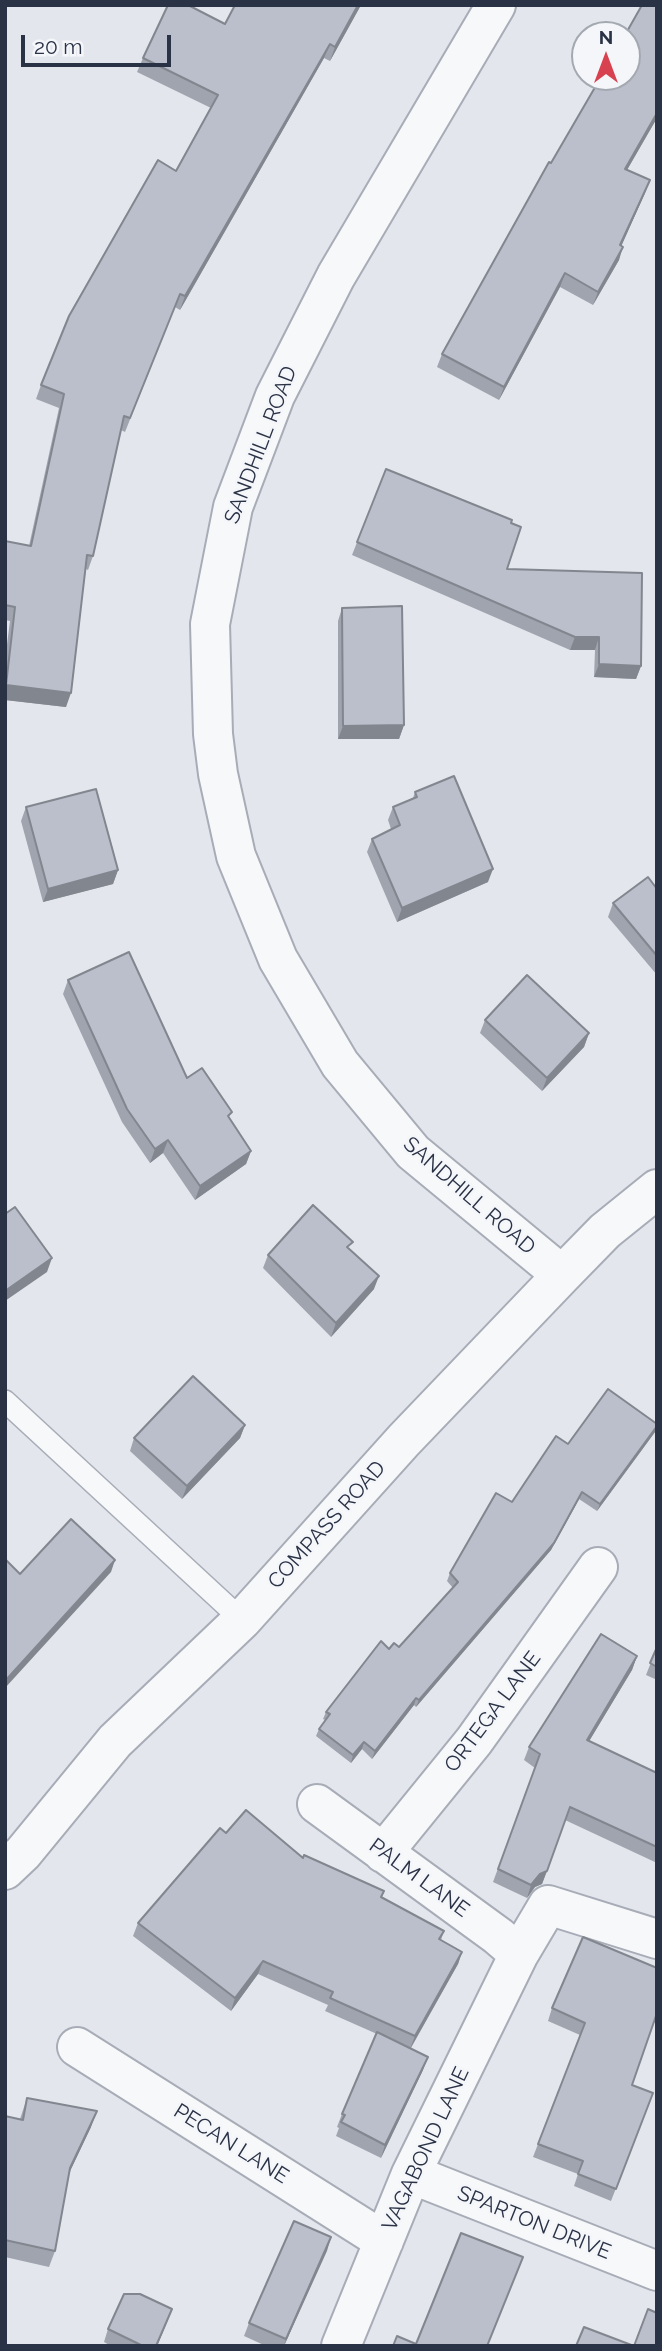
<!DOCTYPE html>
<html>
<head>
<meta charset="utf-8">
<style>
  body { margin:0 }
  #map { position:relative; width:662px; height:2351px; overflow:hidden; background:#e3e6ec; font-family:Raleway,sans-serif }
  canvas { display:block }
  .frame { position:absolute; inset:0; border:7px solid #2a3246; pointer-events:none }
  .north { position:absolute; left:571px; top:21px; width:70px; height:70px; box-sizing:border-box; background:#f4f6f9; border:2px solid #a3a8b1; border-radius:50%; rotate:0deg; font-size:19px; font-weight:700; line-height:28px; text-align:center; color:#2a3246 }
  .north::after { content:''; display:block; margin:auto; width:24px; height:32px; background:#d84250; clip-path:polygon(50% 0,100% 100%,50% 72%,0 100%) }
  .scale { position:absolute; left:21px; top:35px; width:150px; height:32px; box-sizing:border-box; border:4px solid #2a3246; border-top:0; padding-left:9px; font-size:21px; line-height:24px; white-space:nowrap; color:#2a3246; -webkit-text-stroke:5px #f4f6f9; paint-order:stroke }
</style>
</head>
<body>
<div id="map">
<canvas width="662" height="2351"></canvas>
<div class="frame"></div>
<div class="north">N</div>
<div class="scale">20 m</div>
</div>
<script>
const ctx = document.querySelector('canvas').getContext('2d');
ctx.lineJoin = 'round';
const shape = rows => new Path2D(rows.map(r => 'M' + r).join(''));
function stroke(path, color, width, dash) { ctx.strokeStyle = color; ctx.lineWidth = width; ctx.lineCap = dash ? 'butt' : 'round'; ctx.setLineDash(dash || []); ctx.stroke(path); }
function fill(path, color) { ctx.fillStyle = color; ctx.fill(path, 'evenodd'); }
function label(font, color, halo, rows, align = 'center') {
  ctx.font = font + ' Raleway,sans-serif'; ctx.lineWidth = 5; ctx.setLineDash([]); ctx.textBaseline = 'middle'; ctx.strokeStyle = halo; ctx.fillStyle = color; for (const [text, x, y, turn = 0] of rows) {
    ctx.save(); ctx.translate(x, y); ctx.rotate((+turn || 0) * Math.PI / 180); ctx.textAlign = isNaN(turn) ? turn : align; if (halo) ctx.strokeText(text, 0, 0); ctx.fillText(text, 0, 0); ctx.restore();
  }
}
const lane = shape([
  [5,1401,242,1620]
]);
const street = shape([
  [496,5,336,276,275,396,233,507,210,624,213,734,218,774,236,856,278,959,340,1064,413,1152,562,1275],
  [317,1804,498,1936,519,1954],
  [383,1853,474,1741,598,1567],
  [5,1870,23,1853,115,1741,242,1620,404,1440,562,1275,605,1231,657,1189],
  [77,2047,384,2241],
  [411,2174,657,2271],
  [341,2346,411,2174,519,1954,548,1905,657,1939]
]);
const wall = shape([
  [361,5,330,61,324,58,180,310,175,307,125,432,121,430,93,556,88,570,86,569,66,707,5,700,5,660,10,621,5,620,5,541,29,546,59,408,36,399,41,385,176,171,211,108,137,72,143,58,225,24],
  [657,5,657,118,627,170,645,193,621,246,619,260,593,305,560,287,499,400,437,367,442,354,551,163],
  [386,469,511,523,507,569,641,666,636,679,594,677,595,650,570,650,352,555],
  [342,608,404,725,399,739,338,739,338,621],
  [415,792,488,882,397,922,367,852,372,839,391,829,388,820,393,807,413,798],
  [26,807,118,870,113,884,43,902,21,821],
  [657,889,657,975,608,917,613,903],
  [68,980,187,1078,230,1119,251,1151,246,1164,195,1200,163,1153,150,1163,122,1122,63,994],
  [485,1020,589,1033,584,1047,542,1091,480,1033],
  [268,1255,374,1289,331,1337,263,1268],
  [657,1424,655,1432,597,1511,579,1499,551,1550,416,1707,414,1705,372,1759,362,1749,351,1763,316,1736,319,1729,325,1720,323,1719,326,1712,389,1649,399,1647,453,1588,447,1581,450,1573,512,1502,568,1444],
  [245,1425,240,1438,182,1499,130,1451,134,1438],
  [657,1647,657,1680,646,1675],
  [637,1656,632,1670,589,1741,657,1773,657,1863,565,1820,542,1884,535,1887,527,1898,493,1882,535,1768,524,1760,529,1747],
  [226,1833,303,1858,382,1897,444,1931,441,1940,462,1952,458,1964,411,2048,423,2070,381,2158,336,2136,339,2128,337,2127,342,2114,377,2034,325,2011,328,2005,258,1974,231,2011,133,1936,138,1923],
  [657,1968,657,2023,653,2022,632,2085,653,2093,611,2201,574,2186,578,2174,533,2157,580,2035,548,2021,552,2008],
  [27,2098,91,2127,69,2173,55,2251,49,2267,5,2257,5,2116,20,2119],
  [331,2237,284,2346,266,2346,244,2336,249,2323],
  [172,2309,157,2346,111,2346,104,2342,108,2329]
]);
const shadedWall = shape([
  [358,5,361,5,330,61,335,47],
  [330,44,324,58,180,310,185,296],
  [657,113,657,118,620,182,625,169],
  [650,180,645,193,616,258,620,245],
  [623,247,619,260,593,305,598,292],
  [565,273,560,287,499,400,504,387],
  [575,637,599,637,595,650,570,650],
  [599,664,641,666,636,679,594,677],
  [6,685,71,693,66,707,5,700],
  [404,725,399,739,338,739,343,726],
  [493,869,488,882,397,922,402,908],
  [118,870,113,884,43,902,48,889],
  [589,1033,584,1047,542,1091,547,1078],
  [168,1140,163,1153,150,1163,155,1149],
  [251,1151,246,1164,195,1200,200,1186],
  [52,1258,47,1272,5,1301,5,1291],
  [379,1276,374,1289,331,1337,336,1323],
  [245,1425,240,1438,182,1499,187,1486],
  [657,1426,655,1432,597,1511,600,1504],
  [582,1492,579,1499,551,1550,416,1707,419,1700],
  [115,1560,111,1572,5,1688,5,1681],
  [637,1656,632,1670,582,1753,587,1740],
  [416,1698,414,1705,372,1759,375,1751],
  [364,1742,362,1749,351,1763,353,1755],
  [547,1871,542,1884,535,1887,527,1898,531,1885,540,1874],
  [462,1952,458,1964,410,2049,415,2036],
  [263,1961,258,1974,231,2011,235,1998],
  [428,2057,423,2070,381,2158,385,2145],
  [97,2111,91,2127,64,2184,70,2168],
  [331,2237,327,2251,284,2346,286,2339],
  [172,2309,167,2322,157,2346,156,2346]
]);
const building = shape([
  [168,5,188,5,225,24,235,5,358,5,335,47,330,44,185,296,180,294,130,418,124,416,93,556,87,555,71,693,6,685,15,607,5,605,5,541,31,546,64,394,41,385,69,316,158,160,176,171,218,95,143,58,168,5],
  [642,5,657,5,657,113,625,169,650,180,620,245,623,247,598,292,565,273,504,387,442,354,549,162,551,163,601,77,627,77,627,35,625,35,642,5],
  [386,469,512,520,511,523,521,527,507,569,642,573,641,666,599,664,599,637,575,637,357,542,386,469],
  [402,606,404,725,343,726,342,608,402,606],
  [454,776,493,869,402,908,372,839,400,825,393,807,417,797,415,792,454,776],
  [96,789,118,870,48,889,26,807,96,789],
  [648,877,657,889,657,956,613,903,648,877],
  [129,952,187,1078,202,1068,232,1112,228,1116,251,1151,200,1186,168,1140,155,1149,127,1109,68,980,129,952],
  [527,975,589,1033,547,1078,485,1020,527,975],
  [313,1205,353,1242,347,1247,379,1276,336,1323,268,1255,313,1205],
  [15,1207,52,1258,5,1291,5,1214,15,1207],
  [193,1376,245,1425,187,1486,134,1438,193,1376],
  [608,1389,657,1424,657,1426,600,1504,582,1492,554,1543,419,1700,416,1698,375,1751,364,1742,353,1755,319,1729,330,1714,326,1712,381,1641,389,1649,394,1643,399,1647,458,1582,450,1573,496,1493,512,1502,556,1436,568,1444,608,1389],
  [71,1519,115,1560,5,1681,5,1559,20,1574,71,1519],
  [601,1634,637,1656,587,1740,657,1773,657,1847,570,1807,547,1871,540,1874,531,1885,498,1869,540,1754,529,1747,601,1634],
  [657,1647,657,1667,650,1663,657,1647],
  [246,1810,303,1858,304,1855,384,1891,381,1897,444,1931,439,1939,462,1952,415,2036,330,1998,333,1992,263,1961,235,1998,138,1923,220,1828,226,1833,246,1810],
  [583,1937,657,1968,657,2013,632,2085,653,2093,616,2189,578,2174,583,2161,538,2144,585,2023,552,2008,583,1937],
  [377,2032,428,2057,385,2145,341,2122,345,2115,342,2114,377,2032],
  [27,2098,97,2111,70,2168,55,2251,5,2240,5,2116,23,2120,27,2098],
  [294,2221,331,2237,286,2339,249,2323,294,2221],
  [461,2233,523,2257,487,2346,393,2346,397,2336,416,2344,461,2233],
  [124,2294,140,2294,172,2309,156,2346,143,2346,108,2329,124,2294],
  [648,2309,657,2313,657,2346,576,2346,584,2327,634,2346,648,2309]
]);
const streetNames = [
  ["SANDHILL ROAD",261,445,-69],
  ["SANDHILL ROAD",469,1196,41],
  ["COMPASS ROAD",327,1525,-48],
  ["ORTEGA LANE",493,1712,-53],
  ["PALM LANE",419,1878,36],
  ["PECAN LANE",231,2144,32],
  ["VAGABOND LANE",426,2149,-65],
  ["SPARTON DRIVE",534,2223,22]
];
stroke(lane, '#a8acb7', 24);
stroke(street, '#a8acb7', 42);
stroke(lane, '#f7f8fa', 21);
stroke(street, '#f7f8fa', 38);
fill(wall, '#a0a4af');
fill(shadedWall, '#82868e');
fill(building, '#babfcb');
stroke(building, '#82868e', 2);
label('21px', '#2a3246', '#f4f6f9', streetNames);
</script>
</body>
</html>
